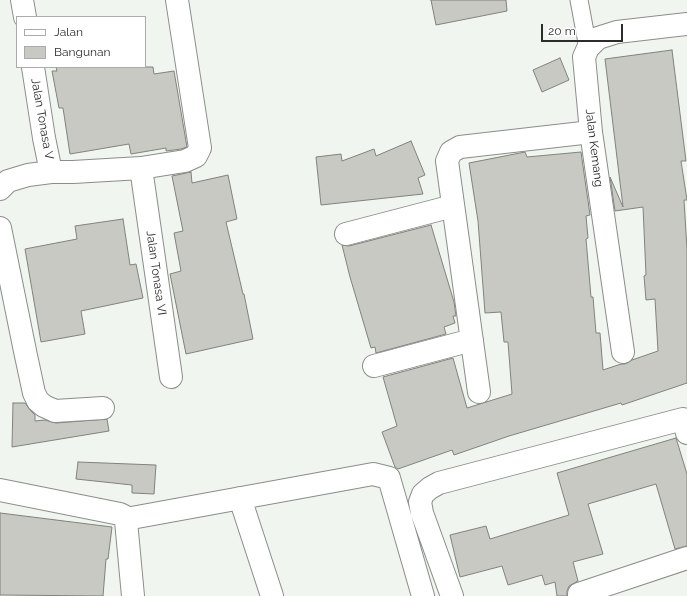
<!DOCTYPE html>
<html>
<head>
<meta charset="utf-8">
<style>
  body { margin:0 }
  #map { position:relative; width:687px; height:596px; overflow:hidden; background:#f0f5f0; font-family:Raleway,sans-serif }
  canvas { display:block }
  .legend { position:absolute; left:16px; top:16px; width:130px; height:52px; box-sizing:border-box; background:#fff; border:1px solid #aaabaa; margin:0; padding:5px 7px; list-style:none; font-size:12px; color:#2b2c2b }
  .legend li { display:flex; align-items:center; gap:8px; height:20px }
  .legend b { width:20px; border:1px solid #aaabaa }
  .scale { position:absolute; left:541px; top:24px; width:82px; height:18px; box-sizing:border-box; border:2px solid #2b2c2b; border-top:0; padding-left:5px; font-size:12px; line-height:14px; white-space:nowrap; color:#2b2c2b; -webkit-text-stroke:3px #fff; paint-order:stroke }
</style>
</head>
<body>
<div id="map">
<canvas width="687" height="596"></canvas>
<ul class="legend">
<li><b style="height:5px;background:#fff"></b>Jalan</li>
<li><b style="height:11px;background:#c8c9c3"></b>Bangunan</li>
</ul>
<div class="scale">20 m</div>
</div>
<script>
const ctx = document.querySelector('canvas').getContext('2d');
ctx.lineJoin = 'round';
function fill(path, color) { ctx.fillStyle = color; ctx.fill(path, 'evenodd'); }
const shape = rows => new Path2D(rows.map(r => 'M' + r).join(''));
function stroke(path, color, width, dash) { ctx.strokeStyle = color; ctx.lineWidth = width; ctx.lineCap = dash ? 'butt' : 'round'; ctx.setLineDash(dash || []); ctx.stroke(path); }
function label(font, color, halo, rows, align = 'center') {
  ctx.font = font + ' Raleway,sans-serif'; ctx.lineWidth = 3; ctx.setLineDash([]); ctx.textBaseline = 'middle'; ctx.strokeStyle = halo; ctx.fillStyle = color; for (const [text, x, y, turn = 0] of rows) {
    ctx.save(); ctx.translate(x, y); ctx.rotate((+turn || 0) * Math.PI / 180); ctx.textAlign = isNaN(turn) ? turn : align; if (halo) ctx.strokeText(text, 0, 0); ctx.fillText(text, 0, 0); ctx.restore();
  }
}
const building = shape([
  [431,0,506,0,507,11,436,25,431,0],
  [672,50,686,161,681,161,687,200,684,200,687,249,687,383,622,405,621,403,509,436,454,455,452,450,398,469,395,467,382,432,397,426,383,377,453,358,467,408,512,394,508,342,504,342,501,312,485,313,478,221,469,163,525,152,527,157,581,152,590,215,586,216,588,238,586,239,591,297,593,297,596,333,600,333,603,370,621,364,625,364,632,360,658,351,655,299,646,300,644,276,646,275,643,207,615,211,610,177,623,207,605,59,672,50],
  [560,58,569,80,542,92,533,70,560,58],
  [56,67,153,67,154,74,174,71,187,147,181,149,166,151,166,148,131,154,129,144,70,154,63,108,59,108,52,71,57,71,56,67],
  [411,141,425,175,418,178,423,194,321,205,316,157,341,154,342,161,374,149,376,156,411,141],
  [191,172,192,183,228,175,237,219,226,222,243,294,244,294,253,339,186,354,170,274,181,271,174,233,183,231,172,176,191,172],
  [123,219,130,265,136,264,143,298,81,311,85,334,41,342,25,249,77,239,75,226,123,219],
  [431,225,454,302,456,316,453,316,455,323,444,327,446,334,376,353,375,347,371,348,350,277,342,245,349,246,431,225],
  [13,403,25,403,30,410,35,415,35,421,45,420,56,423,107,419,109,431,12,447,13,403],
  [676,438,687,474,687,546,675,549,656,484,588,504,603,554,573,562,578,581,569,586,567,591,567,596,557,596,555,582,545,585,542,575,508,585,502,566,460,577,450,535,486,526,490,539,569,515,557,473,676,438],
  [78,462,156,465,154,494,132,493,132,485,76,479,78,462],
  [0,513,112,527,108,559,106,559,103,596,0,595,0,513]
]);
const lane = shape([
  [579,0,588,48]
]);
const street = shape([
  [22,0,25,17],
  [33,67,44,138,51,172],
  [141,168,171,377],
  [0,189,8,181,28,175,51,172,73,172,141,168,185,161,196,156,200,148,177,0],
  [0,228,25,351,34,393,38,401,44,406,55,411,103,408],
  [346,234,453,206],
  [623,352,591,132,584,57,588,48,598,38,617,32,687,24],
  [374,366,472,340],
  [479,392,447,161,451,152,460,147,591,132],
  [0,490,120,514,124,516,126,521,133,596],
  [240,498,272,596],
  [126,519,373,474,389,478,423,596],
  [579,594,687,558],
  [452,596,422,513,420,502,423,494,430,488,439,483,683,419,687,433]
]);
const streetNames = [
  ["Jalan Tonasa V",42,119,80],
  ["Jalan Kemang",594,148,83],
  ["Jalan Tonasa VI",156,273,82]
];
fill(building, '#c8c9c3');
stroke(building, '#81827c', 1);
stroke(lane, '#8a8e8a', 19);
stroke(street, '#8a8e8a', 24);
stroke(lane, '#fff', 17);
stroke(street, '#fff', 22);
label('12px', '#2b2c2b', '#fff', streetNames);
</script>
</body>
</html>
